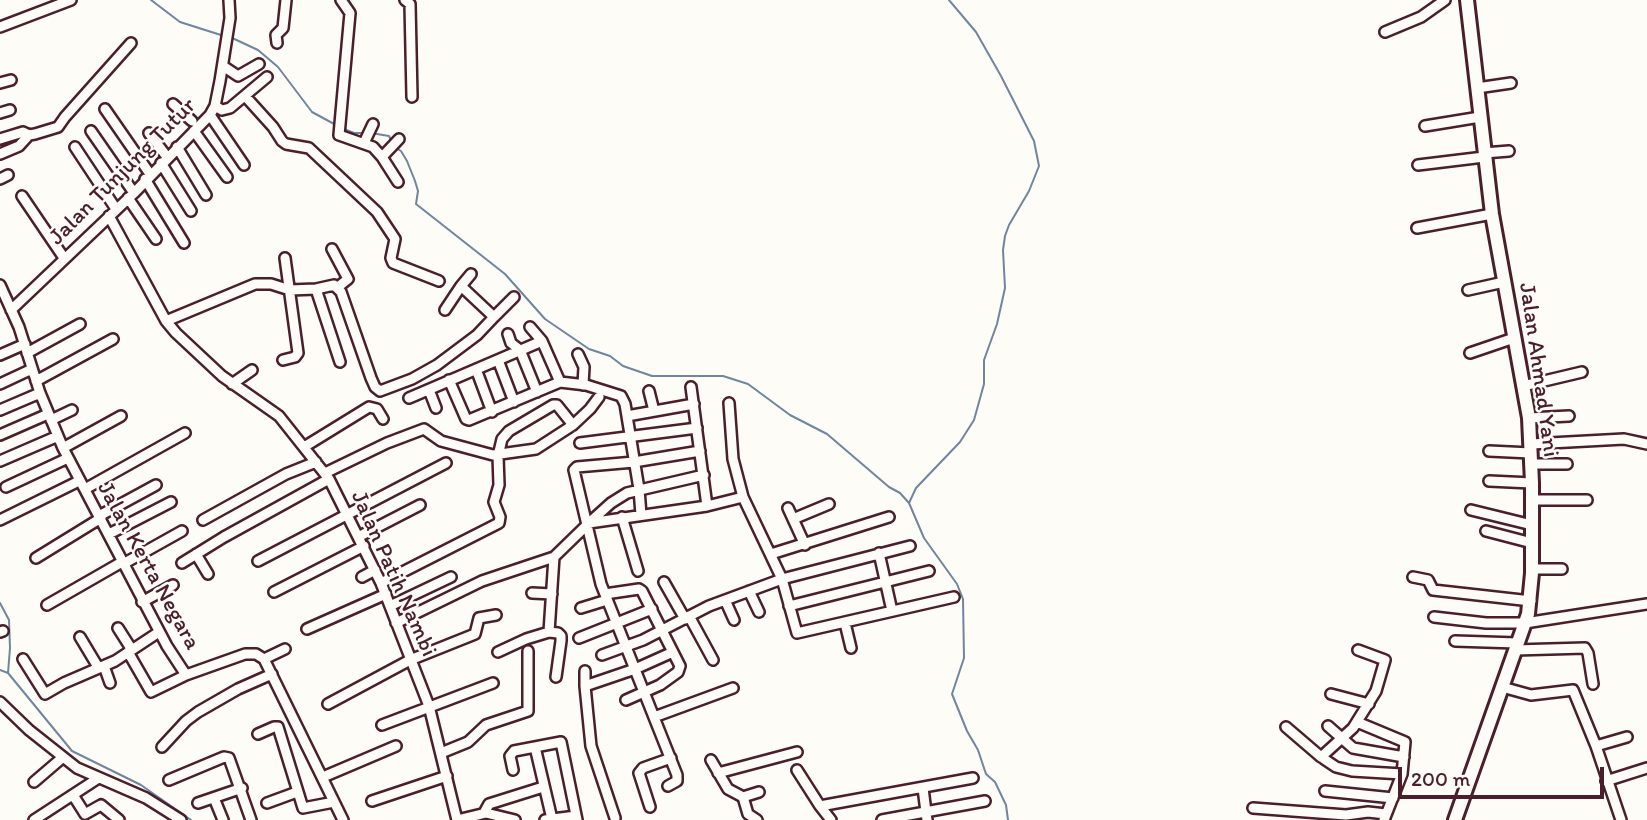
<!DOCTYPE html>
<html>
<head>
<meta charset="utf-8">
<style>
  body { margin:0 }
  #map { position:relative; width:1647px; height:820px; overflow:hidden; background:#fdfcf7; font-family:Itim,sans-serif }
  canvas { display:block }
  .scale { position:absolute; left:1398px; top:767px; width:206px; height:32px; box-sizing:border-box; border:4px solid #4a1f2b; border-top:0; padding-left:9px; font-size:21px; line-height:24px; white-space:nowrap; color:#4a1f2b; -webkit-text-stroke:5px #fdfcf7; paint-order:stroke }
</style>
</head>
<body>
<div id="map">
<canvas width="1647" height="820"></canvas>
<div class="scale">200 m</div>
</div>
<script>
const ctx = document.querySelector('canvas').getContext('2d');
ctx.lineJoin = 'round';
const shape = rows => new Path2D(rows.map(r => 'M' + r).join(''));
function stroke(path, color, width, dash) { ctx.strokeStyle = color; ctx.lineWidth = width; ctx.lineCap = dash ? 'butt' : 'round'; ctx.setLineDash(dash || []); ctx.stroke(path); }
function label(font, color, halo, rows, align = 'center') {
  ctx.font = font + ' Itim,sans-serif'; ctx.lineWidth = 5; ctx.setLineDash([]); ctx.textBaseline = 'middle'; ctx.strokeStyle = halo; ctx.fillStyle = color; for (const [text, x, y, turn = 0] of rows) {
    ctx.save(); ctx.translate(x, y); ctx.rotate((+turn || 0) * Math.PI / 180); ctx.textAlign = isNaN(turn) ? turn : align; if (halo) ctx.strokeText(text, 0, 0); ctx.fillText(text, 0, 0); ctx.restore();
  }
}
const stream = shape([
  [151,0,180,22,224,36],
  [949,0,976,32,1001,76,1034,141,1039,166,1029,191,1009,225,1005,236,1003,250,1005,288,997,324,984,360,984,384,974,420,960,442,916,488,909,503,924,538,957,584,963,599,964,658,952,694,967,731,978,750,986,774,995,782,1006,805,1008,820],
  [230,37,258,50,278,67,312,112,336,125],
  [344,129,354,133,366,133],
  [371,133,389,136,391,140],
  [396,148,401,151,407,161,415,181,418,191,416,204,505,274,545,319,589,349,610,356,623,366,652,376,723,376,748,384,790,415,827,434,889,487,900,493,909,503],
  [0,603,9,620,10,648,8,673],
  [0,670,8,673,72,751,141,785,191,820]
]);
const minor = shape([
  [341,0,350,13,339,135,373,147,382,157],
  [405,0,410,4,412,97],
  [0,27,71,0],
  [1385,32,1421,17,1445,0],
  [277,43,276,35,283,28,286,0],
  [223,66,238,76,259,64],
  [0,83,11,80],
  [1477,88,1511,83],
  [245,96,273,127,282,141,286,144,309,148,377,212,395,239,391,258,393,263,439,281],
  [173,104,192,121],
  [215,106,222,110,230,108,267,77],
  [105,109,150,174],
  [0,113,10,110],
  [210,115,244,165],
  [1425,126,1480,117],
  [91,131,134,193],
  [194,131,227,177],
  [149,133,167,157],
  [0,139,23,132,29,135,35,134,58,127,65,117,131,43],
  [364,143,373,124],
  [75,147,116,209],
  [177,147,206,195],
  [1484,153,1509,151],
  [0,154,19,146,29,135],
  [161,163,191,211],
  [1418,165,1484,157],
  [0,179,8,175],
  [145,179,184,243],
  [398,182,382,157,399,139],
  [22,196,64,258],
  [128,198,156,239],
  [109,216,166,321,176,333,222,376,279,416,329,479,381,583,429,706,457,820],
  [1417,228,1492,214],
  [332,249,348,279,338,287],
  [0,285,19,327,40,393,63,448,167,646,186,675,245,654,256,654,264,659,343,820],
  [316,289,340,362],
  [1468,290,1504,282],
  [11,310,134,193,210,115,215,106,220,81,230,18,229,0],
  [445,310,461,286],
  [494,317,514,297],
  [166,321,255,284,271,284,290,290,316,289,334,285,341,292,371,378,375,387,380,391,412,379,437,365,477,335,494,317,461,286,471,274],
  [530,327,542,341,560,382],
  [508,334,511,343,520,350,537,392],
  [27,353,80,324],
  [1470,353,1514,338],
  [578,354,584,367,583,385],
  [0,355,25,344],
  [283,360,295,357,298,353,285,258],
  [498,360,514,402],
  [476,369,492,412],
  [449,380,466,419,469,420,560,382,586,385,621,396,625,404,639,489,641,515],
  [36,381,113,339],
  [0,384,32,369],
  [232,384,252,370],
  [1523,386,1582,372],
  [691,387,707,506],
  [429,390,436,408],
  [649,391,654,411],
  [409,398,542,341],
  [729,403,733,459,743,497,782,579,797,633,954,597],
  [0,410,40,393],
  [627,416,694,404],
  [1529,418,1569,416],
  [51,420,72,410],
  [0,435,48,414],
  [580,443,697,428],
  [1531,444,1624,439,1647,444],
  [304,447,369,407,377,409,383,419],
  [63,448,121,416],
  [1489,451,1531,453],
  [0,461,58,436],
  [1532,464,1567,464],
  [325,473,387,443,424,429,441,441,493,455,536,449,573,425,590,409,599,397],
  [1489,481,1532,483],
  [6,487,68,458],
  [85,489,185,433],
  [1532,500,1587,500],
  [788,508,805,545],
  [1471,510,1532,525],
  [99,516,156,485],
  [622,517,638,571],
  [793,519,829,504],
  [0,520,79,481],
  [203,520,286,474,316,462],
  [591,521,611,503,627,493,704,475],
  [1486,531,1532,543],
  [109,534,171,502],
  [360,536,420,505],
  [879,553,892,611],
  [196,554,208,574],
  [771,554,889,517],
  [36,558,101,518],
  [258,561,446,463],
  [182,563,224,537,329,479],
  [123,564,182,531],
  [1532,569,1562,569],
  [362,577,375,570],
  [1413,577,1428,580,1433,590,1531,601],
  [664,582,685,619],
  [381,583,499,523,500,517,494,502,499,485,498,456,502,439,509,431,553,405,557,405,573,425],
  [749,591,759,612],
  [274,592,364,546],
  [532,593,552,594],
  [605,594,639,589,642,591,680,666,678,672,660,685,626,700],
  [725,600,734,620],
  [142,602,173,585],
  [47,605,122,562],
  [390,606,451,577],
  [789,606,929,571],
  [581,608,607,600],
  [689,616,713,660],
  [1434,617,1486,623,1525,623,1647,604],
  [396,623,482,581,554,557,589,523,707,506,743,497],
  [845,623,851,648],
  [118,628,132,650],
  [307,629,386,594],
  [0,632,3,631],
  [549,632,554,557],
  [80,637,98,667],
  [579,638,652,609],
  [1455,641,1517,643],
  [1515,650,1585,648,1588,653,1593,684],
  [128,652,151,692,186,675],
  [498,652,526,639,549,632,558,633,561,636,561,641,556,677],
  [602,655,643,640,709,606,782,579,910,546],
  [23,659,45,694,64,683,115,661,159,632],
  [264,659,285,649],
  [104,666,110,683],
  [585,671,585,686],
  [1502,687,1531,695,1573,690,1596,746,1621,820],
  [1331,694,1369,704],
  [0,702,29,730,77,768,146,798,181,820],
  [328,704,410,660,475,634,479,618,496,615],
  [654,717,733,688],
  [1357,722,1405,742,1402,774,1384,820],
  [382,725,493,683],
  [1328,726,1353,748,1404,757],
  [1286,727,1321,757,1353,728,1376,691,1385,660,1358,650],
  [258,734,274,727,278,727,303,808,334,802],
  [1596,746,1627,737],
  [162,747,186,721,198,712,238,689,272,674],
  [535,747,552,819],
  [441,753,468,742,486,725,528,711,528,651],
  [1324,759,1336,767,1352,771,1402,774],
  [711,760,728,789,743,797,748,814,757,820],
  [513,770,510,756,514,751,561,742,577,820],
  [797,770,820,806,973,778],
  [718,773,797,752],
  [323,777,396,746],
  [169,780,224,757,229,758,251,820],
  [1606,781,1647,768],
  [34,782,62,758],
  [668,786,677,781,677,775,601,584,574,470,577,467,634,462,700,451],
  [923,788,927,820],
  [1325,791,1393,798],
  [73,795,85,814,101,805,119,820],
  [743,797,759,792],
  [214,798,223,820],
  [372,801,447,776],
  [198,803,242,788],
  [267,803,297,792],
  [820,806,831,820],
  [650,807,639,773,643,768,671,758],
  [1253,808,1346,815,1368,812,1386,814],
  [484,813,489,804,540,788],
  [615,818,591,746,585,686,635,669,673,652],
  [34,820,97,779],
  [457,820,486,813,515,820],
  [545,820,576,816],
  [882,820,985,801]
]);
const major = shape([
  [1455,820,1528,614,1532,573,1532,483,1529,418,1492,214,1467,0]
]);
const streetNames = [
  ["Jalan Tunjung Tutur",123,172,-45],
  ["Jalan Ahmad Yani",1538,370,82],
  ["Jalan Kerta Negara",148,566,61],
  ["Jalan Patih Nambi",393,574,66]
];
stroke(stream, '#6f869e', 2);
stroke(minor, '#4a1f2b', 14);
stroke(major, '#4a1f2b', 18);
stroke(minor, '#fdfcf7', 9);
stroke(major, '#fdfcf7', 12);
label('23px', '#4a1f2b', '#fdfcf7', streetNames);
</script>
</body>
</html>
